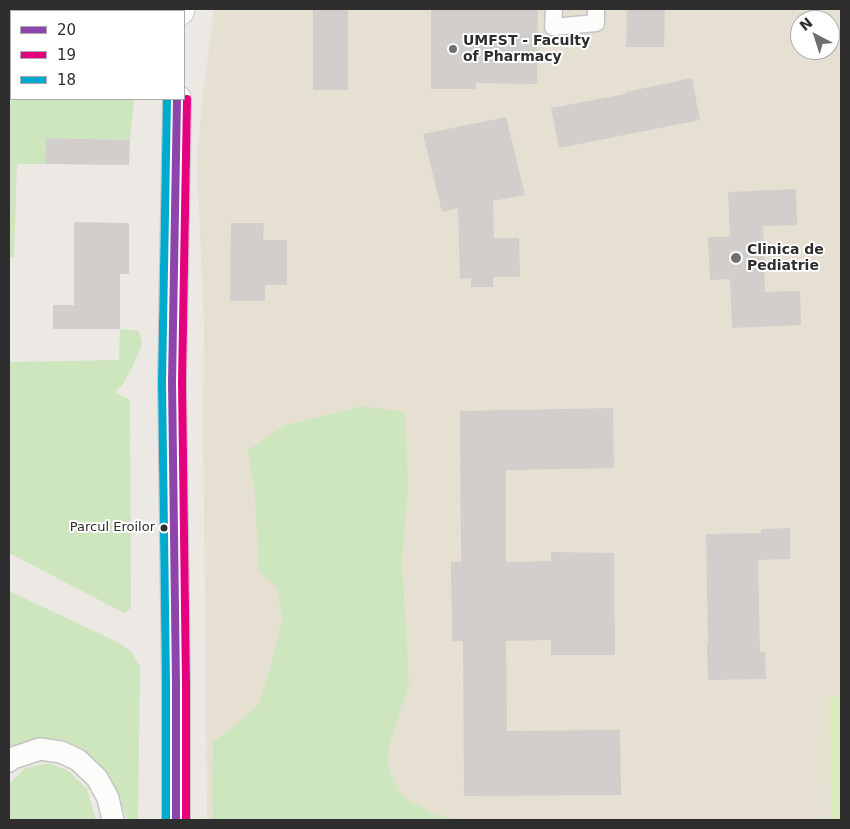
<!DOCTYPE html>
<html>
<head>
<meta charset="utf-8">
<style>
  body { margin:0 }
  #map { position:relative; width:850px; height:829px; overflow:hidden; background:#ece8e4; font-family:"DejaVu Sans",sans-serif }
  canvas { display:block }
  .frame { position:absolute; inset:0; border:10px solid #2e2e2e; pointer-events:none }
  .legend { position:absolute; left:10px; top:10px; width:175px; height:90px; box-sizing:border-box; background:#fff; border:1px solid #ababab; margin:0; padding:6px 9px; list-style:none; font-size:15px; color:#2e2e2e }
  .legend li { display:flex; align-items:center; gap:10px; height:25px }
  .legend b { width:25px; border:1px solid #ababab }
  .north { position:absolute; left:790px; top:10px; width:50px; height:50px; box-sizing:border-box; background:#fff; border:1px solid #ababab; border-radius:50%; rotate:320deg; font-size:14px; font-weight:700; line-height:20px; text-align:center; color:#2e2e2e }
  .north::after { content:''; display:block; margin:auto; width:18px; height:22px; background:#706f6e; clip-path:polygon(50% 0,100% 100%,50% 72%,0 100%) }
</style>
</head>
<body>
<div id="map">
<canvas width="850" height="829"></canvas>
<div class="frame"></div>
<ul class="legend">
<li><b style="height:6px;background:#8e44ad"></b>20</li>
<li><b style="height:6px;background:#e5007d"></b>19</li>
<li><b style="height:6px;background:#00a9ce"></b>18</li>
</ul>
<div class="north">N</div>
</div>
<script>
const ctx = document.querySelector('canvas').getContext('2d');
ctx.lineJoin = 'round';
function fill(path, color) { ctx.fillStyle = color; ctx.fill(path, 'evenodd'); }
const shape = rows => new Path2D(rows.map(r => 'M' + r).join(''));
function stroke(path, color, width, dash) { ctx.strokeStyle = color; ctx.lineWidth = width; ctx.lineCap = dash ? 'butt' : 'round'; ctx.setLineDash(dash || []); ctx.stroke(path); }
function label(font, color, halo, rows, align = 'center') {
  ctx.font = font + ' "DejaVu Sans",sans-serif'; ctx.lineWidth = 4; ctx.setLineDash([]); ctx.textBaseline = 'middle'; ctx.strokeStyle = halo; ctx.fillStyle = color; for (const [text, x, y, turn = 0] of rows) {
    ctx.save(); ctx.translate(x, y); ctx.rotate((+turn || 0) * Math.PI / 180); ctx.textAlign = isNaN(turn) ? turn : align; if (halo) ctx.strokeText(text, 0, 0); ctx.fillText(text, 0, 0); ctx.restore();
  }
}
const education = shape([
  [214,9,841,9,841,820,207,820,203,420,204,323,197,163,202,102],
  [800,20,830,20,830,50,800,50]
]);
const green = shape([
  [9,9,115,9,111,11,11,11,11,65,9,67],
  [15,99,134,99,130,140,46,138,45,164,17,164,14,257,9,257,9,102],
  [120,329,139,331,142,344,133,366,123,384,115,392,130,400,131,608,124,613,9,553,9,364,11,362,119,360],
  [363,406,405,412,408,487,402,561,409,684,390,742,387,766,403,797,436,815,457,820,213,820,212,790,213,742,235,726,259,704,272,662,282,621,278,588,259,571,255,495,248,450,285,425],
  [9,591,117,642,131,651,140,667,138,820,128,820,115,790,102,768,80,747,62,740,39,738,9,748],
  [49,763,69,771,87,789,96,820,9,820,9,785,10,783,25,768]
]);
const pitch = shape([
  [830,697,841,697,841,820,831,820]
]);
const building = shape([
  [313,9,348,9,348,90,313,90],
  [431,9,538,9,537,84,476,83,476,89,431,89],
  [627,9,665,9,664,47,626,47],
  [692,78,700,120,559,148,551,108,626,94,626,92],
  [506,117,525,195,493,201,494,238,519,238,520,277,493,277,493,287,471,287,471,278,460,279,458,208,442,212,423,134],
  [46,138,130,140,129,165,45,164],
  [796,189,797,225,763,226,765,292,800,291,801,325,732,328,730,279,710,280,708,237,730,237,728,192],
  [74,222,129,223,129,274,120,274,120,329,53,329,53,305,74,305],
  [231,223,264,223,263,240,287,240,287,285,265,285,265,301,230,301],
  [613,408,614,468,506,470,506,562,551,561,551,552,614,553,615,655,551,655,551,640,506,641,507,731,620,730,621,795,464,796,463,641,452,641,451,562,461,562,460,411],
  [790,528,790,559,758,560,760,652,765,652,766,679,708,680,707,643,708,643,706,534,761,533,761,529]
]);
const pedestrian = shape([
  [554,9,553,27,596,23,596,9]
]);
const minor = shape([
  [9,761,10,759,40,749,61,752,78,760,97,778,108,798,113,820]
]);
const secondary = shape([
  [180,11,180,9],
  [176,820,176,684,172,382,177,99]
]);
const bus1 = shape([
  [176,820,176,684,172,382,177,99]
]);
const bus2 = shape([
  [186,820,186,684,182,382,187,99]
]);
const bus3 = shape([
  [166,820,166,684,162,382,167,99]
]);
const markers = [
  [453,49,5,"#706f6e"],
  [736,258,6,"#706f6e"],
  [164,528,4.5,"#2e2e2e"]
];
const busNames = [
  ["Parcul Eroilor",155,528]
];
const poiNames = [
  ["UMFST - Faculty",463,41],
  ["of Pharmacy",463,57],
  ["Clinica de",747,250],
  ["Pediatrie",747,266]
];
fill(education, '#e6e0d3');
fill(green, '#cee6be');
fill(pitch, '#d9eabb');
fill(building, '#d1cecb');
stroke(pedestrian, '#c5c4c5', 19);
stroke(minor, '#c5c4c5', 24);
stroke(secondary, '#c5c4c5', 30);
stroke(pedestrian, '#fcfcfb', 16);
stroke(minor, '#fcfcfb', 21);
stroke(secondary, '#fcfcfb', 28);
stroke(bus1, '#8e44ad', 8);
stroke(bus2, '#e5007d', 8);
stroke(bus3, '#00a9ce', 8);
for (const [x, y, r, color] of markers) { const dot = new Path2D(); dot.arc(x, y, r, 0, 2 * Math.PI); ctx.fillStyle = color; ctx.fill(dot); stroke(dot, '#fff', 2); }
label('13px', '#2e2e2e', '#fff', busNames, 'right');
label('bold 14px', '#2e2e2e', '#fff', poiNames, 'left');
</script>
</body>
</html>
